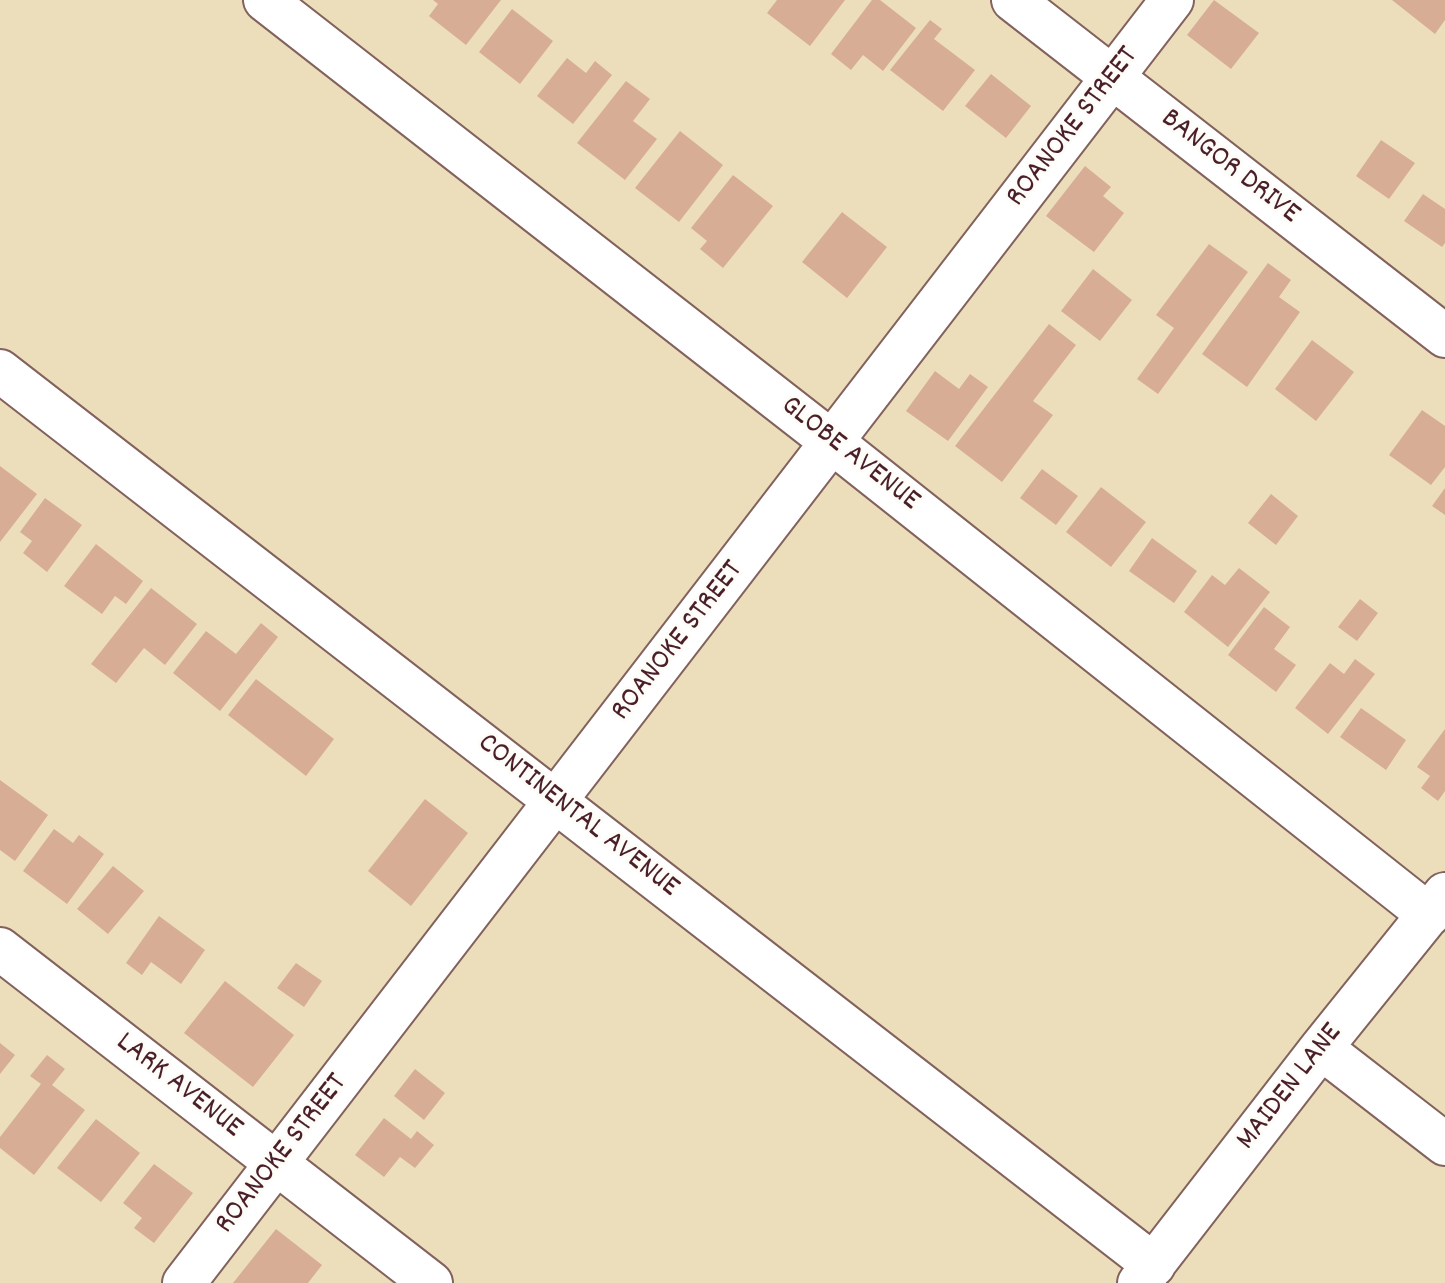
<!DOCTYPE html>
<html>
<head>
<meta charset="utf-8">
<style>
  body { margin:0 }
  canvas { display:block; background:#ecdebb }
</style>
</head>
<body>
<canvas width="1445" height="1283"></canvas>
<script>
const ctx = document.querySelector('canvas').getContext('2d');
ctx.lineJoin = 'round';
function fill(path, color) { ctx.fillStyle = color; ctx.fill(path, 'evenodd'); }
const shape = rows => new Path2D(rows.map(r => 'M' + r).join(''));
function stroke(path, color, width, dash) { ctx.strokeStyle = color; ctx.lineWidth = width; ctx.lineCap = dash ? 'butt' : 'round'; ctx.setLineDash(dash || []); ctx.stroke(path); }
function label(font, color, halo, rows, align = 'center') {
  ctx.font = font + ' Dekko,sans-serif'; ctx.lineWidth = 6; ctx.setLineDash([]); ctx.textBaseline = 'middle'; ctx.strokeStyle = halo; ctx.fillStyle = color; for (const [text, x, y, turn = 0] of rows) {
    ctx.save(); ctx.translate(x, y); ctx.rotate((+turn || 0) * Math.PI / 180); ctx.textAlign = isNaN(turn) ? turn : align; if (halo) ctx.strokeText(text, 0, 0); ctx.fillText(text, 0, 0); ctx.restore();
  }
}
const building = shape([
  [433,0,501,0,466,45,429,16,438,4],
  [777,0,845,0,810,46,767,13],
  [872,0,880,0,916,28,883,71,863,55,851,70,831,54],
  [1214,0,1259,33,1231,69,1187,35],
  [1392,0,1445,0,1445,20,1435,34],
  [512,9,553,41,520,84,479,52],
  [930,20,942,29,934,39,975,70,943,111,890,70],
  [567,58,586,73,595,61,612,75,573,124,537,96],
  [991,74,1031,106,1006,138,965,106],
  [626,81,650,99,633,121,657,139,625,180,577,143],
  [680,131,723,165,679,222,635,188],
  [1381,140,1415,163,1389,199,1356,176],
  [1085,166,1111,187,1103,196,1124,213,1094,252,1046,216],
  [733,175,773,206,723,268,700,249,707,241,691,228],
  [1423,194,1445,209,1445,243,1442,247,1404,221],
  [842,212,887,247,847,298,802,262],
  [1209,244,1248,272,1158,394,1137,379,1174,328,1156,315],
  [1268,263,1291,280,1279,297,1300,312,1247,387,1202,354],
  [1093,269,1132,300,1100,341,1061,311],
  [1049,324,1076,345,1033,401,1053,415,1002,482,955,446],
  [1312,340,1354,372,1316,421,1275,389],
  [935,371,959,389,970,374,988,387,948,441,906,411],
  [1422,410,1445,426,1445,467,1431,485,1389,455],
  [0,466,37,494,0,542],
  [1042,469,1078,496,1056,525,1020,498],
  [1101,487,1146,522,1111,567,1066,532],
  [1445,488,1445,515,1432,506],
  [1271,494,1298,516,1276,545,1248,523],
  [45,498,82,525,47,572,23,553,32,541,20,532],
  [1152,538,1197,571,1174,603,1129,571],
  [96,544,143,581,126,604,115,596,102,614,64,586],
  [1239,568,1270,592,1228,647,1184,612,1212,575,1225,585],
  [151,588,197,624,165,665,144,648,116,683,91,664],
  [1360,599,1378,613,1357,641,1338,627],
  [1264,607,1290,627,1274,649,1296,665,1276,692,1228,655],
  [261,623,278,637,220,711,173,673,206,631,236,654],
  [1355,659,1375,674,1328,734,1295,708,1330,663,1344,674],
  [256,679,334,739,306,776,228,715],
  [1361,708,1406,740,1386,770,1340,737],
  [1445,729,1445,791,1438,801,1421,788,1430,776,1417,767],
  [0,780,48,815,15,861,0,850],
  [425,799,468,833,411,906,368,871],
  [54,829,73,843,79,835,104,854,67,904,23,871],
  [113,866,144,891,108,934,77,909],
  [159,916,205,950,181,984,151,962,142,975,126,963],
  [296,963,322,981,304,1007,277,988],
  [225,981,294,1035,253,1087,184,1033],
  [0,1043,15,1055,0,1074],
  [47,1055,65,1069,52,1085,85,1110,34,1175,0,1148,0,1137,41,1084,30,1076],
  [415,1069,445,1093,424,1120,394,1096],
  [384,1118,411,1139,417,1131,434,1145,415,1168,400,1157,384,1177,355,1155],
  [96,1119,140,1153,101,1202,57,1168],
  [154,1164,193,1193,154,1243,134,1228,142,1218,123,1203],
  [276,1229,322,1265,308,1283,233,1283]
]);
const minor = shape([
  [265,0,832,442,1429,915],
  [1013,0,1445,336],
  [0,371,1154,1265],
  [0,949,431,1283],
  [1321,1048,1445,1144],
  [184,1283,1172,0],
  [1139,1283,1321,1048,1445,894]
]);
const streetNames = [
  ["ROANOKE STREET",1074,128,-52],
  ["BANGOR DRIVE",1229,168,38],
  ["GLOBE AVENUE",849,455,38],
  ["ROANOKE STREET",679,642,-52],
  ["CONTINENTAL AVENUE",577,817,38],
  ["LARK AVENUE",178,1087,38],
  ["MAIDEN LANE",1291,1088,-52],
  ["ROANOKE STREET",283,1155,-52]
];
fill(building, '#d8ad95');
stroke(minor, '#83625d', 46);
stroke(minor, '#fff', 42);
label('30px', '#4a1f2b', '#fdfcf7', streetNames);
</script>
</body>
</html>
